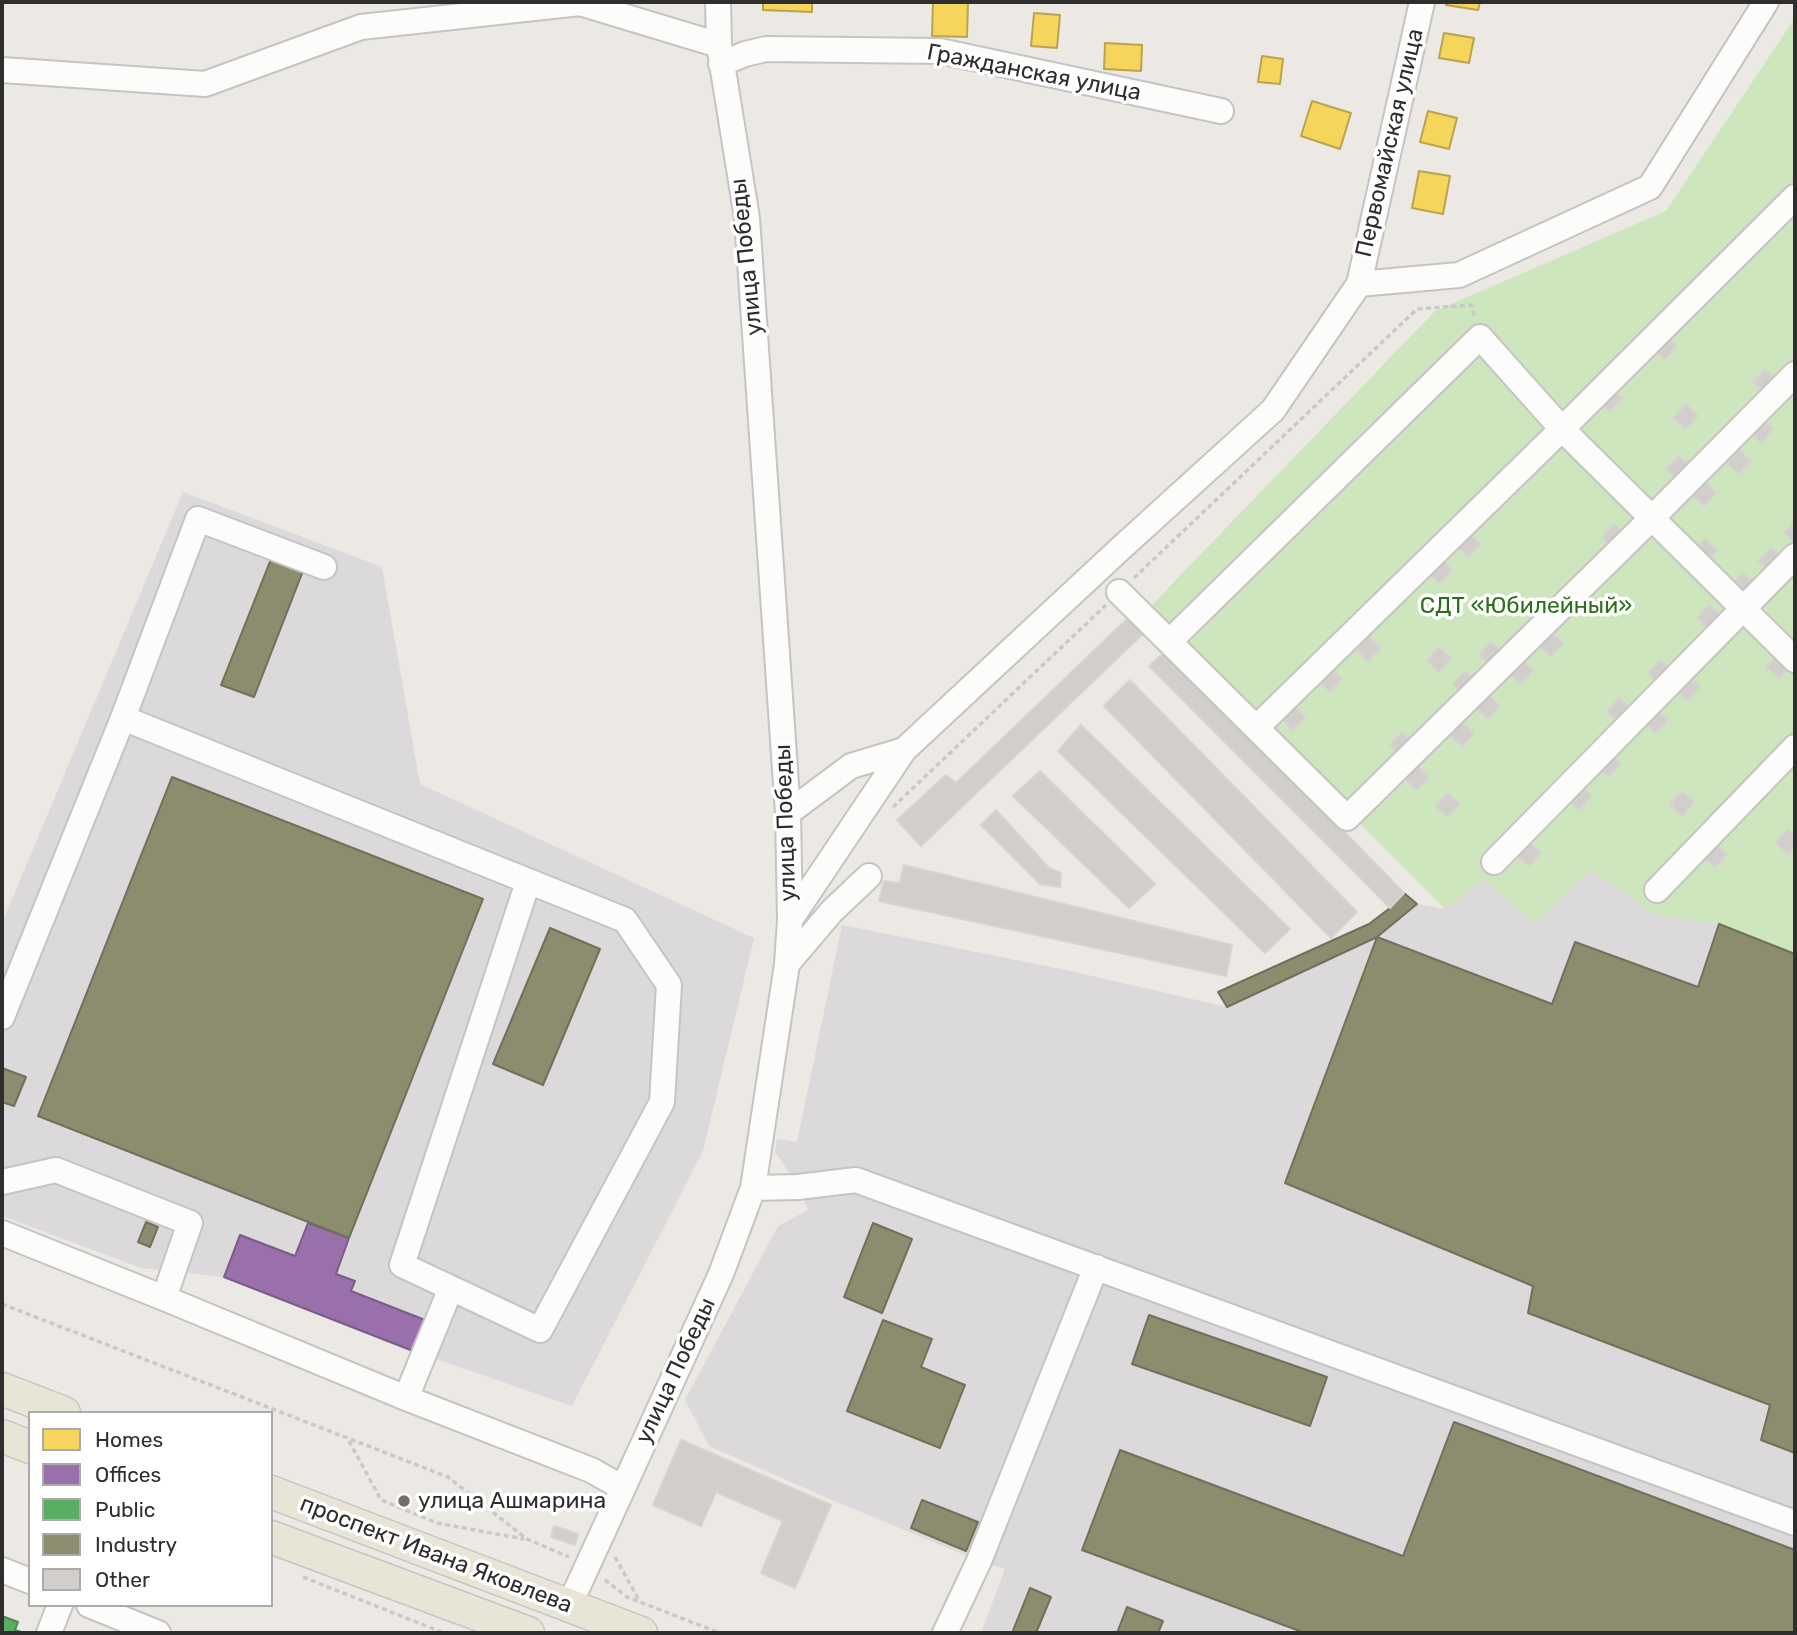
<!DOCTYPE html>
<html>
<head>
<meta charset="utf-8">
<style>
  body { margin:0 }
  #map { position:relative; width:1797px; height:1635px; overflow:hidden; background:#ece8e4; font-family:Rubik,sans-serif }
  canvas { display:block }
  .frame { position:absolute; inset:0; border:4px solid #2e2e2e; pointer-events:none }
  .legend { position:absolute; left:28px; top:1411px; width:245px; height:196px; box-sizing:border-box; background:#fff; border:2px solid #ababab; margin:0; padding:9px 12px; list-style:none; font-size:21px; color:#2e2e2e }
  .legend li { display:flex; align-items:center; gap:14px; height:35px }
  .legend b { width:35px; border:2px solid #ababab }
</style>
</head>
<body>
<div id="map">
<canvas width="1797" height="1635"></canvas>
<div class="frame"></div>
<ul class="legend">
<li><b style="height:19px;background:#f6d55c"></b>Homes</li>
<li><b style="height:19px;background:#9970ab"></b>Offices</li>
<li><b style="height:19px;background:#5aae61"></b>Public</li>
<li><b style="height:19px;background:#8c8c6e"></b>Industry</li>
<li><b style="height:19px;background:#d1cecb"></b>Other</li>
</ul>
</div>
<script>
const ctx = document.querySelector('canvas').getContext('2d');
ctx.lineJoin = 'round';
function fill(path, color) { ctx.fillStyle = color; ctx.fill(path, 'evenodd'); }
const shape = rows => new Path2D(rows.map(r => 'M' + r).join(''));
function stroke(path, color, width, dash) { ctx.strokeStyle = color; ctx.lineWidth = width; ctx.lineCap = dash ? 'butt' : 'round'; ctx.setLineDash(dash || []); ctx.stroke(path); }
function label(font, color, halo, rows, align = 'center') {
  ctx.font = font + ' Rubik,sans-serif'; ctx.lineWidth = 7; ctx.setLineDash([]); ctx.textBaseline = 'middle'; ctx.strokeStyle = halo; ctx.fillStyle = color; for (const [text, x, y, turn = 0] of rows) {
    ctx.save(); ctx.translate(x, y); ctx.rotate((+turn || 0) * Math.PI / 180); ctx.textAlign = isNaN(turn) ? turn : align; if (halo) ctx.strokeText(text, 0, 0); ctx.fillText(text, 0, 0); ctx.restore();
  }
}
const industrial = shape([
  [183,492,382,567,420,784,754,938,703,1151,572,1406,433,1358,224,1277,141,1268,2,1216,2,923],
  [1590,869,1656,915,1719,924,1795,954,1795,1633,981,1633,1005,1569,979,1561,832,1500,709,1446,685,1400,778,1226,808,1210,798,1187,775,1151,777,1139,797,1142,842,925,1066,970,1227,1007,1377,937,1417,904,1445,909,1484,879,1534,923]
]);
const green = shape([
  [1795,18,1795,954,1719,924,1656,915,1590,870,1534,923,1484,879,1445,909,1147,610,1435,311,1666,211]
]);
const homes = shape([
  [763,2,812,2,812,12,763,10,763,2],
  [933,2,968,2,967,37,932,36,933,2],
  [1447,2,1480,2,1478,10,1446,5,1447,2],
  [1034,13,1060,15,1057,48,1031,46,1034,13],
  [1444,33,1474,38,1469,63,1439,58,1444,33],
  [1105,43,1142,45,1141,71,1104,69,1105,43],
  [1262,56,1283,59,1280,84,1258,82,1262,56],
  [1312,101,1351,113,1340,149,1301,136,1312,101],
  [1428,111,1457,118,1449,149,1420,142,1428,111],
  [1419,171,1450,176,1443,214,1412,208,1419,171]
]);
const offices = shape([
  [308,1223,349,1238,336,1274,355,1281,351,1291,425,1320,413,1351,224,1277,240,1235,295,1256,308,1223]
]);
const public = shape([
  [2,1616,18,1622,15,1630,24,1633,2,1633,2,1616]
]);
const industry = shape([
  [271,559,303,571,254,697,221,685,271,559],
  [172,777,483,899,349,1238,38,1116,172,777],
  [1404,893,1417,904,1377,937,1227,1007,1218,992,1369,924,1390,908,1404,893],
  [1719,924,1795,954,1795,1453,1761,1440,1770,1405,1528,1313,1533,1286,1285,1183,1377,937,1552,1004,1575,942,1698,987,1719,924],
  [550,928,600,949,543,1085,493,1064,550,928],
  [2,1068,26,1077,14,1106,2,1102,2,1068],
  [146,1222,158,1227,150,1247,138,1242,146,1222],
  [873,1223,912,1239,882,1313,844,1297,873,1223],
  [1149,1315,1327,1377,1310,1426,1132,1364,1149,1315],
  [883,1320,932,1339,921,1367,965,1385,940,1448,847,1411,883,1320],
  [1454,1422,1795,1550,1795,1633,1305,1633,1082,1550,1120,1450,1403,1556,1454,1422],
  [922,1500,978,1522,966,1551,911,1528,922,1500],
  [1030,1588,1051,1597,1036,1633,1012,1633,1030,1588],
  [1127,1607,1163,1621,1158,1633,1117,1633,1127,1607]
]);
const building = shape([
  [1665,335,1677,346,1665,359,1653,348,1665,335],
  [1765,369,1777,380,1765,393,1753,382,1765,369],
  [1610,387,1622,398,1610,411,1598,400,1610,387],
  [1686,404,1698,416,1686,429,1673,418,1686,404],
  [1761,418,1773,429,1761,443,1749,431,1761,418],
  [1739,450,1751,461,1739,474,1727,463,1739,450],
  [1679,456,1691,467,1678,480,1666,469,1679,456],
  [1704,481,1716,493,1704,506,1692,495,1704,481],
  [1795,521,1795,543,1784,533,1795,521],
  [1614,524,1626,535,1614,549,1602,537,1614,524],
  [1469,533,1481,544,1468,557,1456,546,1469,533],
  [1705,539,1718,550,1705,563,1693,552,1705,539],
  [1771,548,1783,559,1771,572,1758,561,1771,548],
  [1440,558,1452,570,1439,583,1428,572,1440,558],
  [1743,573,1755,584,1743,597,1731,586,1743,573],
  [1709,605,1721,616,1709,629,1697,618,1709,605],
  [1130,616,1147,630,921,846,897,820,946,775,956,783,1130,616],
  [1551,632,1563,643,1551,657,1539,645,1551,632],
  [1368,636,1381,648,1368,661,1356,650,1368,636],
  [1491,642,1503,653,1491,666,1479,655,1491,642],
  [1439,647,1451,658,1439,672,1427,661,1439,647],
  [1167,650,1404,893,1390,908,1149,666,1167,650],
  [1779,654,1791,665,1779,678,1766,667,1779,654],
  [1521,659,1533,671,1521,684,1508,672,1521,659],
  [1660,660,1673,671,1660,684,1648,673,1660,660],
  [1330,667,1342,678,1330,692,1318,680,1330,667],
  [1465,671,1477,682,1465,696,1453,684,1465,671],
  [1687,675,1700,687,1687,700,1675,689,1687,675],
  [1130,680,1357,912,1331,938,1104,706,1130,680],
  [1488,695,1500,706,1488,719,1476,708,1488,695],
  [1619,698,1631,709,1619,723,1607,712,1619,698],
  [1293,705,1305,717,1293,730,1281,718,1293,705],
  [1656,709,1668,720,1656,733,1644,722,1656,709],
  [1462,722,1474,733,1462,746,1450,735,1462,722],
  [1081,725,1290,929,1265,953,1058,751,1081,725],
  [1402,732,1415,743,1402,756,1390,745,1402,732],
  [1609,752,1621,764,1608,777,1596,766,1609,752],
  [1417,766,1429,777,1417,790,1405,779,1417,766],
  [1040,771,1155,884,1129,908,1013,796,1040,771],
  [1579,785,1591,796,1579,810,1567,799,1579,785],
  [1682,791,1694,802,1682,816,1670,805,1682,791],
  [1448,793,1460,804,1448,817,1435,806,1448,793],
  [996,810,1049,868,1061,873,1060,887,1040,884,981,825,996,810],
  [1788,829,1795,836,1795,846,1788,854,1776,843,1788,829],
  [1529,842,1541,853,1529,866,1516,855,1529,842],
  [1715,843,1727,854,1715,867,1703,856,1715,843],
  [904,865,1232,945,1226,976,879,901,884,881,900,883,904,865],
  [681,1440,831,1505,795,1588,761,1573,783,1521,716,1492,701,1526,653,1505,681,1440],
  [554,1526,578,1534,575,1545,551,1537,554,1526]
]);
const path = shape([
  [1134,578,1417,309,1471,305,1475,318],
  [893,807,1106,605],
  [2,1304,448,1477,527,1539,569,1557],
  [349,1441,381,1500,437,1523,524,1539],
  [615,1557,640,1602],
  [303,1577,444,1633],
  [605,1580,627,1597,720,1633]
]);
const minor = shape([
  [721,64,745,54,766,49,940,51,1221,111],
  [2,70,205,84,361,27,580,3,719,45],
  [1359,284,1459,275,1650,187,1766,2],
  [1119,592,1347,818,1652,518,1795,374],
  [1170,641,1480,337,1562,429,1795,660],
  [123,718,625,920,669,985,662,1102,540,1330,451,1288],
  [1257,727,1562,429,1795,197],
  [788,813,851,766,904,750],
  [1494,862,1795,556],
  [1657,890,1795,747],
  [790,920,904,750,1120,549,1273,410,1359,284,1422,2],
  [787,964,832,911,869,876],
  [2,1017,123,718,198,519,324,567],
  [2,1182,56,1170,190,1223,164,1298],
  [753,1188,798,1187,856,1180,1795,1523],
  [2,1233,164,1298,406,1398,591,1470,623,1488],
  [406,1398,451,1288,402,1265,528,882],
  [2,1570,30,1581],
  [89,1605,158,1633],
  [569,1606,721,1274,753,1188,787,964,790,920,788,813,747,218,719,45,718,2],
  [49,1633,60,1605],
  [945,1633,979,1561,1096,1267]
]);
const major = shape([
  [2,1389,64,1413],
  [2,1436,30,1447],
  [271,1492,641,1633],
  [271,1537,528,1633]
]);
const markers = [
  [404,1501,7,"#706f6e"]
];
const streetNames = [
  ["Гражданская улица",1034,73,11],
  ["Первомайская улица",1390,143,-77],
  ["улица Победы",747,257,-96],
  ["улица Победы",786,823,-92],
  ["улица Победы",676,1371,-65],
  ["проспект Ивана Яковлева",436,1555,21]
];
const parkNames = [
  ["СДТ «Юбилейный»",1526,606]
];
const poiNames = [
  ["улица Ашмарина",418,1501]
];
fill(industrial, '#dcd9db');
fill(green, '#cee6be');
fill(homes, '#f6d55c');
stroke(homes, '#baa34e', 2);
fill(offices, '#9970ab');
stroke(offices, '#795c86', 2);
fill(public, '#5aae61');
stroke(public, '#4d8852', 2);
fill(industry, '#8c8c6e');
stroke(industry, '#70705b', 2);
fill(building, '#d1cecb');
stroke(building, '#d7d4d0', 2);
stroke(minor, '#c5c4c5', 28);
stroke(major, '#c6c5c4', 35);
stroke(path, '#c9c9c8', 3.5, [5, 3.5]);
stroke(minor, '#fcfcfb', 24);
stroke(major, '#e8e4d6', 32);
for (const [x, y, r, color] of markers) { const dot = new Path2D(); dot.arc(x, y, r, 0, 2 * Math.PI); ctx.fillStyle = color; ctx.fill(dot); stroke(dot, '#fff', 2.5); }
label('23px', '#2e2e2e', '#fff', streetNames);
label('23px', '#2c6e1b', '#fff', parkNames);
label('23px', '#2e2e2e', '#fff', poiNames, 'left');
</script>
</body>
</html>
